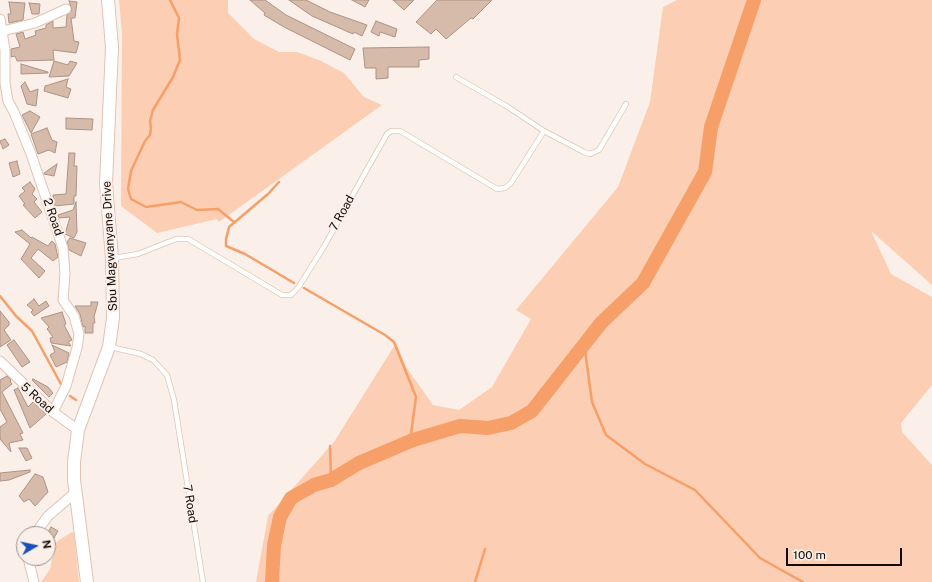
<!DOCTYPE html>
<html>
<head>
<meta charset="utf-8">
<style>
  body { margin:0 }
  #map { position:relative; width:932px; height:582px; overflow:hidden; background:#fbf0e9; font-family:"Public Sans",sans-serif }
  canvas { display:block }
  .north { position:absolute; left:16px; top:526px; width:40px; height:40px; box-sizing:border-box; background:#fbf0e9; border:1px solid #9e948e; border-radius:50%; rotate:81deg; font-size:11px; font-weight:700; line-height:16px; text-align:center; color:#130a05 }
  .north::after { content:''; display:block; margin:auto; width:14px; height:18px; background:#1950bc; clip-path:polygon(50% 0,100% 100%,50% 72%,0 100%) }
  .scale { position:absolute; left:786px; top:548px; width:116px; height:18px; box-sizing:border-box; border:2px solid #130a05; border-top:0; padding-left:5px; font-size:12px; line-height:14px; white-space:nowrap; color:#130a05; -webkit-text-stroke:3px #fbf0e9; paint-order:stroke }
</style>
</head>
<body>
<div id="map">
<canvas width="932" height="582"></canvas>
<div class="north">N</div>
<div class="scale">100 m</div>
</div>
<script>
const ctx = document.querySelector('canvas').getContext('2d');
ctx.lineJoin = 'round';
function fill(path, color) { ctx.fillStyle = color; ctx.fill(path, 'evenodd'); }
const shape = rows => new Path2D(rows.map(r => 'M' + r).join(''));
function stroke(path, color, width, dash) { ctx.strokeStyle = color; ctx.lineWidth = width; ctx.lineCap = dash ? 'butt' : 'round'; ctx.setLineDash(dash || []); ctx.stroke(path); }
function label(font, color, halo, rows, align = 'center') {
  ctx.font = font + ' "Public Sans",sans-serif'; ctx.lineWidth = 4; ctx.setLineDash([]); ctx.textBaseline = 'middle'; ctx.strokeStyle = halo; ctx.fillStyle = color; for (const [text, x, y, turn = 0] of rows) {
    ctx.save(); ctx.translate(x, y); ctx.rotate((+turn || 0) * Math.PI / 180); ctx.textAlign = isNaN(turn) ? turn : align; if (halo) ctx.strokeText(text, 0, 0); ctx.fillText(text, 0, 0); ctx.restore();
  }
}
const green = shape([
  [119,0,228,0,228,13,254,39,279,52,297,52,319,60,344,73,364,97,382,105,219,222,217,219,157,233,121,206,122,34],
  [677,0,932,0,932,285,871,231,891,274,932,297,932,385,901,423,902,432,932,465,932,582,256,582,268,516,334,442,396,343,406,367,433,405,459,410,492,387,531,319,516,310,618,187,650,102,663,7],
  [72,532,74,533,79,582,41,582,50,569,55,544,59,540]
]);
const stream = shape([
  [170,0,179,18,177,34,180,60,173,77,153,110,150,121,151,128,150,135,145,141,131,171,128,189,131,199,146,207,181,202,197,210,218,209,234,222],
  [279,182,268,194,229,227,226,239,226,246,245,254,294,283],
  [304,288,385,335,394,342,416,397,411,434,413,440],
  [0,296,16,316,32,331,62,386],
  [584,343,592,402,606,435,645,464,695,490,760,558,803,582],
  [70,396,76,400],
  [330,446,331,480],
  [475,582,485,549]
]);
const river = shape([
  [272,582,274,545,280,517,291,498,314,485,331,480,359,463,413,440,460,426,488,428,511,423,532,411,601,323,643,283,705,172,711,127,754,0]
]);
const building = shape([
  [250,0,265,0,286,15,355,49,350,60,284,27,264,15,265,13,250,0],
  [289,0,306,0,330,12,367,25,362,36,354,32,353,34,312,16,289,0],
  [352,0,369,0,365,7,352,0],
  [393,0,414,0,404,10,393,0],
  [437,0,492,0,473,19,471,18,446,39,436,29,431,34,416,22,437,0],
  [69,1,77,2,75,18,71,18,74,41,79,42,76,53,53,50,54,60,17,61,15,56,11,57,11,49,20,47,16,34,23,32,25,39,36,35,35,31,46,28,46,25,53,21,53,28,66,27,67,15,72,10,69,1],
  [9,2,25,3,23,20,9,23,8,14,11,14,9,2],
  [29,3,40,4,39,14,32,14,29,3],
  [376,21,397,29,395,37,380,32,379,36,371,32,376,21],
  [429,47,429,59,419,60,419,67,388,67,388,78,376,79,376,68,365,68,363,48,429,47],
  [54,61,68,65,70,61,77,63,69,76,49,77,54,61],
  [21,64,48,72,48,73,21,74,21,64],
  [68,79,66,87,71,89,68,98,44,91,45,86,68,79],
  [25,82,30,92,38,89,36,106,27,104,21,86,25,82],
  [30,111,40,117,31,133,22,115,30,111],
  [66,118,93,119,92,130,66,129,66,118],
  [47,128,52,140,57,142,55,153,49,150,38,154,31,134,47,128],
  [5,139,9,145,3,149,0,141,5,139],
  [69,153,75,153,74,166,77,166,76,196,74,196,74,204,55,206,53,195,66,194,69,153],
  [17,161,20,174,13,177,9,163,17,161],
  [57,164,54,176,44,174,44,173,57,164],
  [30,182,35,189,32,194,37,199,34,202,42,212,35,218,23,205,25,204,19,196,25,191,22,188,30,182],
  [76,202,77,232,74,238,65,234,70,217,59,218,58,215,73,210,76,202],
  [22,230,31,238,32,237,48,246,52,241,55,244,58,257,53,261,38,249,31,258,45,271,39,278,21,259,30,244,15,232,22,230],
  [70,238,86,243,81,256,69,250,67,242,70,238],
  [34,299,39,306,46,301,49,306,34,316,31,312,33,310,27,305,34,299],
  [91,302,98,302,94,317,95,323,93,323,93,333,85,333,85,326,83,327,80,314,75,306,91,306,91,302],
  [0,311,9,322,9,325,4,330,11,340,0,347,0,311],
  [62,312,66,324,64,325,72,340,68,342,71,346,51,343,50,338,53,337,47,329,49,327,41,318,62,312],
  [14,340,30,362,22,367,7,345,14,340],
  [52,345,69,353,67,362,56,367,50,355,55,352,52,345],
  [7,376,11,380,10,381,12,384,2,392,23,433,20,434,23,440,9,443,11,452,0,439,0,427,7,422,0,409,0,380,7,376],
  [33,379,48,387,53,393,49,397,32,380,33,379],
  [18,388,28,407,33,402,46,414,30,428,14,390,18,388],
  [19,448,27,448,32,458,26,461,19,448],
  [30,470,30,472,9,480,0,481,0,473,30,470],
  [35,474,43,477,48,492,35,506,29,499,24,502,19,496,35,474],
  [51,527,58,531,54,538,47,534,51,527]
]);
const service = shape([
  [456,77,508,107,544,131,584,152,590,154,599,150,626,104],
  [114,258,138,254,176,239,188,239,282,295,291,295,298,288,325,245,365,173,387,134,391,131,400,131,497,189,505,188,511,183,544,131],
  [110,347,141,354,153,360,167,375,174,400,203,582]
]);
const minor = shape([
  [0,19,5,50,5,83,8,101,14,112,31,154,63,248,65,274,63,300,74,316,79,334,77,348,66,386,53,412],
  [3,31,35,23,66,9],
  [0,361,53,412,78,430],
  [35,534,48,516,76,492],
  [28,558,34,582]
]);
const secondary = shape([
  [87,582,74,480,74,462,78,430,109,347,113,318,112,259,106,183,112,47,108,0]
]);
const streetNames = [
  ["7 Road",342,213,-61],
  ["2 Road",53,217,71],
  ["Sbu Magwanyane Drive",110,246,-93],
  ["5 Road",37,398,42],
  ["7 Road",190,504,81]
];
fill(green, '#fcceb3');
stroke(stream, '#f79f68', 2.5);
stroke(river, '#f79f68', 14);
fill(building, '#d6baaa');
stroke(building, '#ad9384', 1);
stroke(service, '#dfc4b4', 6);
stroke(minor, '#dfc4b4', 11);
stroke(secondary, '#dfc4b4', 14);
stroke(service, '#fff', 4.5);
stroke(minor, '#fff', 9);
stroke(secondary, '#fff', 12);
label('12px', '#130a05', '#fbf0e9', streetNames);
</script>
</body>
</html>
